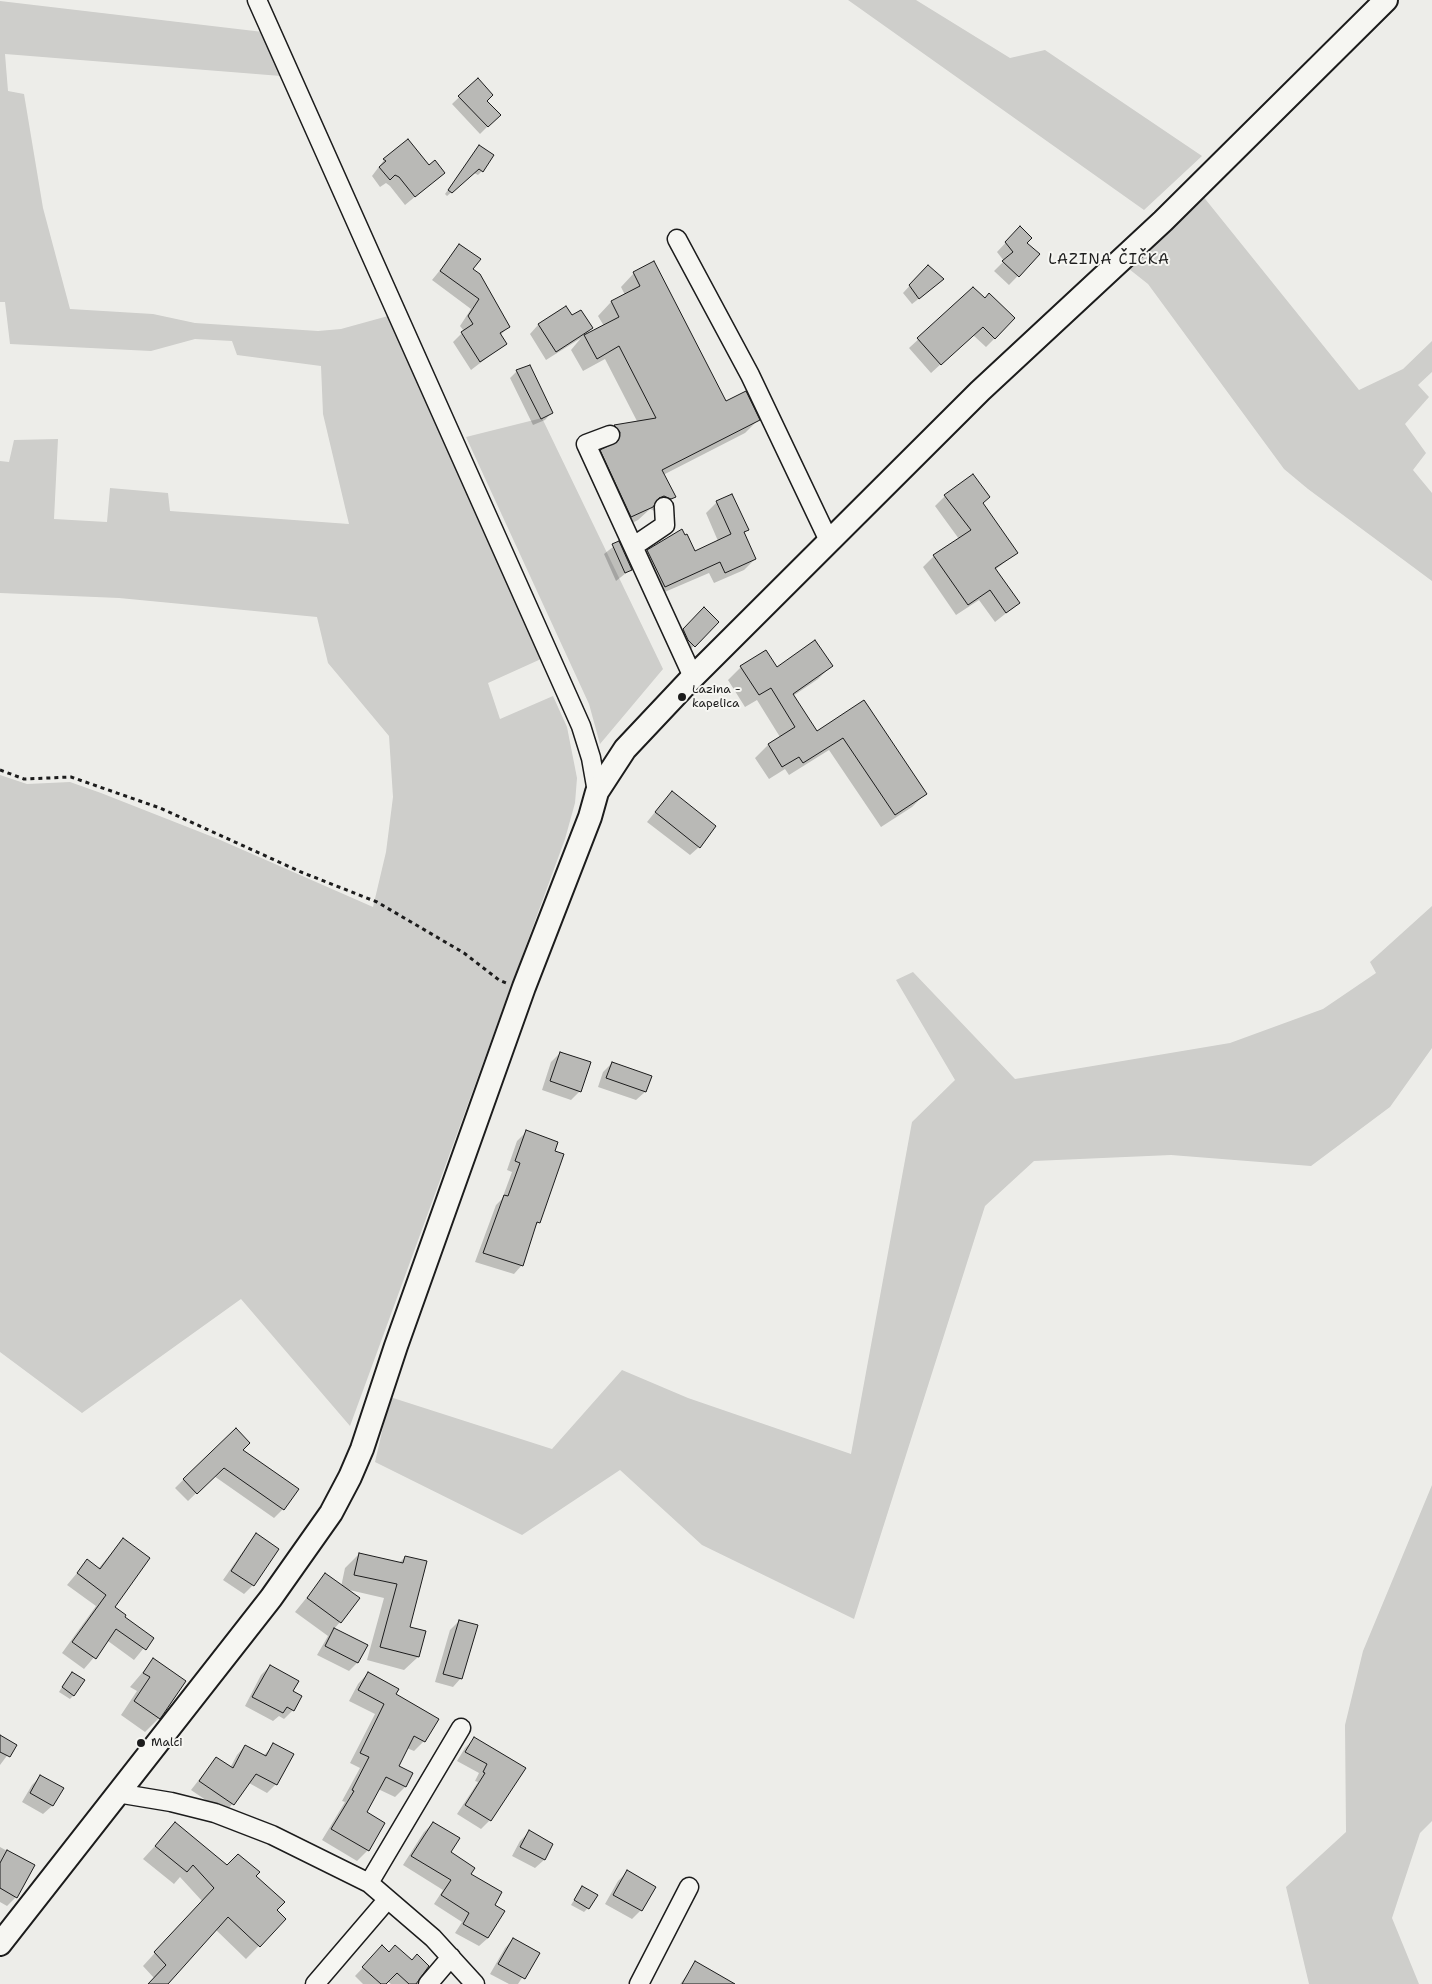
<!DOCTYPE html>
<html>
<head>
<meta charset="utf-8">
<style>
  body { margin:0 }
  canvas { display:block; background:#edede9 }
</style>
</head>
<body>
<canvas width="1432" height="1984"></canvas>
<script>
const ctx = document.querySelector('canvas').getContext('2d');
ctx.lineJoin = 'round';
function fill(path, color) { ctx.fillStyle = color; ctx.fill(path, 'evenodd'); }
const shape = rows => new Path2D(rows.map(r => 'M' + r).join(''));
function stroke(path, color, width, dash) { ctx.strokeStyle = color; ctx.lineWidth = width; ctx.lineCap = dash ? 'butt' : 'round'; ctx.setLineDash(dash || []); ctx.stroke(path); }
function label(font, color, halo, rows, align = 'center') {
  ctx.font = font + ' "Shantell Sans",sans-serif'; ctx.lineWidth = 4; ctx.setLineDash([]); ctx.textBaseline = 'middle'; ctx.strokeStyle = halo; ctx.fillStyle = color; for (const [text, x, y, turn = 0] of rows) {
    ctx.save(); ctx.translate(x, y); ctx.rotate((+turn || 0) * Math.PI / 180); ctx.textAlign = isNaN(turn) ? turn : align; if (halo) ctx.strokeText(text, 0, 0); ctx.fillText(text, 0, 0); ctx.restore();
  }
}
const green = shape([
  [848,0,916,0,1010,58,1045,50,1202,156,1144,210],
  [0,1,263,32,281,76,5,54,8,91,24,94,43,208,70,309,153,314,195,323,318,331,341,329,388,316,541,659,488,683,500,719,553,696,567,727,577,778,575,803,565,839,350,1426,241,1299,82,1413,0,1352,0,775,27,784,70,782,101,793,218,839,373,907,386,852,393,797,389,736,328,663,317,617,119,598,0,593,0,461,9,462,14,440,58,439,54,519,107,522,110,488,168,493,170,511,349,524,323,414,321,366,237,355,232,341,195,339,151,351,10,344,5,302,0,302],
  [1202,195,1359,390,1403,369,1432,341,1432,372,1418,385,1429,397,1405,424,1426,453,1413,470,1432,493,1432,581,1308,489,1284,469,1148,284,1129,269],
  [542,418,663,669,600,744,589,704,466,437],
  [1432,906,1432,1048,1390,1107,1311,1166,1171,1155,1034,1161,985,1206,854,1619,702,1545,620,1470,522,1535,375,1462,390,1397,552,1449,622,1370,688,1398,851,1454,912,1122,955,1080,896,980,913,972,1015,1079,1230,1043,1323,1009,1376,973,1370,962],
  [1432,1485,1432,1821,1420,1833,1392,1918,1419,1984,1309,1984,1286,1887,1346,1832,1345,1725,1363,1651]
]);
const shadow = shape([
  [477,80,486,101,499,115,480,134,452,104],
  [479,146,482,171,478,175,474,173,447,196,445,194],
  [384,160,434,181,405,205,390,186,386,183,380,187,372,176],
  [1011,237,1026,243,1038,255,1009,285,994,271,1004,261,997,252],
  [460,246,472,270,508,327,500,336,505,344,471,370,453,342,464,331,460,326,471,309,432,280],
  [928,266,935,286,912,304,903,293],
  [634,273,725,403,758,420,745,433,663,475,674,497,661,510,657,512,650,509,638,520,618,530,588,464,607,448,607,446,602,440,615,427,638,423,605,359,583,371,571,350,581,338,546,360,530,334,538,325,565,308,572,317,591,328,584,337,604,326,598,316,611,302,625,295,621,287],
  [973,289,995,338,986,347,973,335,931,373,909,348],
  [517,371,552,412,545,420,533,425,510,378],
  [945,496,982,504,1016,553,995,570,1019,603,995,622,979,600,956,615,923,567,934,556,959,539,935,506],
  [717,502,747,530,743,534,755,559,744,570,714,583,709,573,653,597,636,562,647,551,681,531,694,552,718,541,706,513],
  [618,543,631,569,616,581,604,554],
  [704,609,717,622,685,655,675,639],
  [831,666,818,679,793,696,816,733,863,702,925,794,912,807,881,827,829,750,789,775,785,769,769,779,755,758,768,745,780,737,757,700,745,707,728,680,741,667,776,669],
  [663,802,699,847,690,855,647,822],
  [560,1053,580,1091,571,1100,542,1090,551,1062],
  [612,1063,650,1076,645,1092,636,1100,598,1087,603,1072],
  [526,1132,539,1222,535,1226,522,1265,514,1274,475,1262,496,1205,502,1199,512,1172,507,1170,517,1141],
  [241,1450,283,1509,274,1518,214,1476,188,1501,175,1488,184,1479],
  [257,1535,277,1549,253,1585,244,1594,223,1580,248,1544],
  [123,1539,113,1607,123,1617,152,1638,134,1660,108,1641,84,1669,62,1653,96,1606,67,1585,87,1561,98,1569],
  [359,1554,399,1563,405,1557,409,1628,418,1657,404,1670,367,1660,384,1598,345,1589,340,1622,334,1629,357,1663,349,1671,317,1655,328,1636,295,1612,325,1575,341,1587,345,1568],
  [459,1621,461,1678,453,1687,435,1682,450,1630],
  [153,1660,159,1718,145,1732,121,1715,137,1691,130,1687],
  [270,1666,292,1692,293,1710,284,1719,279,1716,273,1721,245,1706,261,1675],
  [368,1673,394,1695,424,1741,414,1751,407,1748,397,1767,411,1774,405,1787,395,1797,378,1789,365,1812,384,1823,368,1850,357,1861,322,1840,345,1802,342,1801,360,1768,350,1763,375,1714,349,1701,358,1684],
  [68,1677,74,1695,70,1699,59,1692],
  [0,1737,15,1745,0,1765],
  [474,1739,525,1768,490,1820,481,1829,457,1814,478,1782,475,1781,479,1773,457,1761,465,1748],
  [274,1745,276,1784,267,1793,249,1783,225,1813,191,1790,216,1758,230,1768,237,1755,245,1746,263,1756],
  [41,1776,62,1788,52,1806,43,1814,22,1802,32,1785],
  [433,1823,449,1853,469,1874,493,1905,488,1938,479,1946,455,1933,462,1922,434,1904,443,1890,403,1865,424,1832],
  [175,1824,227,1866,255,1876,275,1910,285,1919,246,1959,215,1929,166,1984,149,1984,154,1978,143,1966,202,1901,180,1877,174,1884,143,1859],
  [529,1832,552,1844,544,1860,535,1868,512,1856,520,1841],
  [0,1847,34,1866,16,1897,7,1906,0,1902],
  [627,1872,641,1910,632,1919,605,1904,618,1881],
  [582,1887,588,1908,584,1912,571,1905],
  [513,1939,538,1953,518,1984,509,1984,490,1974,505,1948],
  [374,1956,414,1984,391,1984,387,1981,384,1984,363,1984,355,1976],
  [696,1963,725,1984,680,1984]
]);
const building = shape([
  [478,78,493,95,487,101,501,115,488,127,458,96,478,78],
  [408,139,429,165,435,160,445,173,415,197,399,177,395,175,390,180,379,167,386,161,383,159,408,139],
  [479,145,494,155,483,172,479,169,452,193,448,190,479,145],
  [1020,226,1032,238,1027,243,1040,254,1019,277,1002,261,1013,252,1005,242,1020,226],
  [459,244,481,259,473,269,480,274,510,327,500,333,507,344,480,362,461,332,473,324,468,316,479,299,440,271,459,244],
  [654,261,726,401,746,391,760,420,662,470,676,497,671,499,664,496,659,498,653,507,631,517,600,450,618,441,620,432,614,425,656,418,619,346,597,359,584,335,619,317,611,301,640,286,633,272,654,261],
  [928,265,944,279,919,299,909,285,928,265],
  [973,287,985,298,989,293,1015,318,995,339,983,327,941,365,917,338,973,287],
  [566,306,572,315,581,310,593,328,556,352,538,324,566,306],
  [530,365,553,413,541,419,516,370,530,365],
  [973,474,990,497,983,503,1018,553,995,568,1020,603,1006,613,990,590,968,605,933,555,971,530,944,495,973,474],
  [732,494,749,530,744,532,756,559,725,573,720,562,665,587,647,550,682,529,685,535,687,534,695,551,731,534,716,501,732,494],
  [619,541,632,570,625,573,612,544,619,541],
  [704,607,719,622,695,647,688,640,683,629,704,607],
  [815,640,833,666,793,694,817,731,864,700,927,794,895,815,843,738,803,763,799,757,782,767,768,744,795,727,771,688,759,695,740,666,766,650,777,667,815,640],
  [672,791,716,826,700,848,655,812,672,791],
  [560,1052,591,1062,581,1092,550,1081,560,1052],
  [612,1062,652,1076,646,1092,606,1078,612,1062],
  [526,1130,558,1142,555,1151,564,1154,540,1223,537,1222,523,1266,483,1253,504,1195,508,1196,520,1163,515,1161,526,1130],
  [236,1428,250,1443,243,1450,299,1489,284,1510,224,1468,197,1494,183,1479,236,1428],
  [256,1533,279,1549,254,1586,231,1571,256,1533],
  [123,1538,150,1558,115,1607,126,1615,125,1617,154,1638,146,1650,116,1629,96,1659,72,1642,106,1595,77,1573,87,1559,100,1569,123,1538],
  [359,1553,403,1563,405,1556,427,1561,410,1627,426,1631,419,1657,380,1647,397,1584,354,1575,359,1553],
  [325,1573,360,1598,341,1623,307,1598,325,1573],
  [459,1620,478,1625,462,1679,443,1674,459,1620],
  [334,1628,368,1645,358,1663,325,1646,334,1628],
  [153,1658,186,1681,160,1719,134,1701,150,1677,143,1673,153,1658],
  [270,1665,299,1681,293,1691,302,1696,294,1711,287,1707,283,1713,252,1697,270,1665],
  [72,1672,85,1680,74,1696,62,1687,72,1672],
  [368,1672,399,1689,396,1694,439,1719,425,1742,414,1736,399,1766,413,1773,406,1787,386,1777,367,1812,385,1823,369,1851,331,1829,354,1791,352,1790,369,1757,360,1753,384,1704,358,1690,368,1672],
  [0,1735,17,1745,10,1757,0,1752,0,1735],
  [474,1737,526,1768,491,1821,465,1805,485,1773,483,1772,487,1764,465,1752,474,1737],
  [273,1743,294,1754,277,1785,256,1774,234,1805,199,1781,216,1757,233,1768,245,1745,266,1756,273,1743],
  [40,1775,64,1788,53,1806,30,1793,40,1775],
  [175,1822,227,1865,238,1854,260,1872,256,1876,285,1902,277,1910,286,1919,260,1947,228,1917,168,1984,148,1984,166,1965,154,1952,214,1888,193,1865,187,1872,155,1846,175,1822],
  [433,1822,460,1838,451,1852,475,1868,471,1874,502,1892,495,1905,505,1911,488,1938,463,1924,469,1913,441,1895,451,1880,411,1856,433,1822],
  [529,1830,553,1844,545,1860,520,1847,529,1830],
  [7,1850,35,1865,17,1898,0,1888,0,1863,7,1850],
  [627,1870,656,1887,642,1911,613,1895,627,1870],
  [582,1886,598,1895,589,1909,574,1900,582,1886],
  [513,1938,540,1953,525,1979,498,1964,513,1938],
  [382,1945,389,1952,395,1945,412,1960,417,1954,429,1966,416,1984,409,1984,397,1973,386,1984,381,1984,362,1967,382,1945],
  [695,1961,735,1984,682,1984,695,1961]
]);
const path = shape([
  [0,770,24,779,71,777,160,808,301,872,377,902,464,953,499,980,506,983]
]);
const minor = shape([
  [257,0,581,726,591,758,597,792],
  [677,239,750,375,829,541],
  [610,435,586,444,693,677],
  [634,546,665,525,664,507],
  [117,1793,171,1802,215,1813,272,1835,369,1883,433,1938,475,1984],
  [369,1883,461,1728],
  [315,1984,387,1900],
  [428,1984,451,1957],
  [639,1984,689,1887]
]);
const major = shape([
  [0,1944,271,1598,331,1513,350,1477,362,1449,396,1346,524,987,590,817,597,792,625,749,690,680,980,391,1163,221,1386,0]
]);
const markers = [
  [682,697,5,"#1c1c1c"],
  [141,1743,5,"#1c1c1c"]
];
const poiNames = [
  ["Lazina -",692,690],
  ["kapelica",692,704],
  ["Malci",151,1743]
];
const quarterNames = [
  ["LAZINA ČIČKA",1109,260]
];
fill(green, '#cececb');
fill(shadow, '#0003');
fill(building, '#b9b9b6');
stroke(building, '#1c1c1c', 1);
stroke(minor, '#1c1c1c', 21);
stroke(major, '#1c1c1c', 26);
stroke(path, '#1c1c1c', 3, [4, 4]);
stroke(minor, '#f6f6f2', 18);
stroke(major, '#f6f6f2', 22);
for (const [x, y, r, color] of markers) { const dot = new Path2D(); dot.arc(x, y, r, 0, 2 * Math.PI); ctx.fillStyle = color; ctx.fill(dot); stroke(dot, '#f6f6f2', 2); }
label('12px', '#1c1c1c', '#f6f6f2', poiNames, 'left');
ctx.letterSpacing = '1px';
label('15px', '#1c1c1c', '#f6f6f2', quarterNames);
ctx.letterSpacing = '0px';
</script>
</body>
</html>
